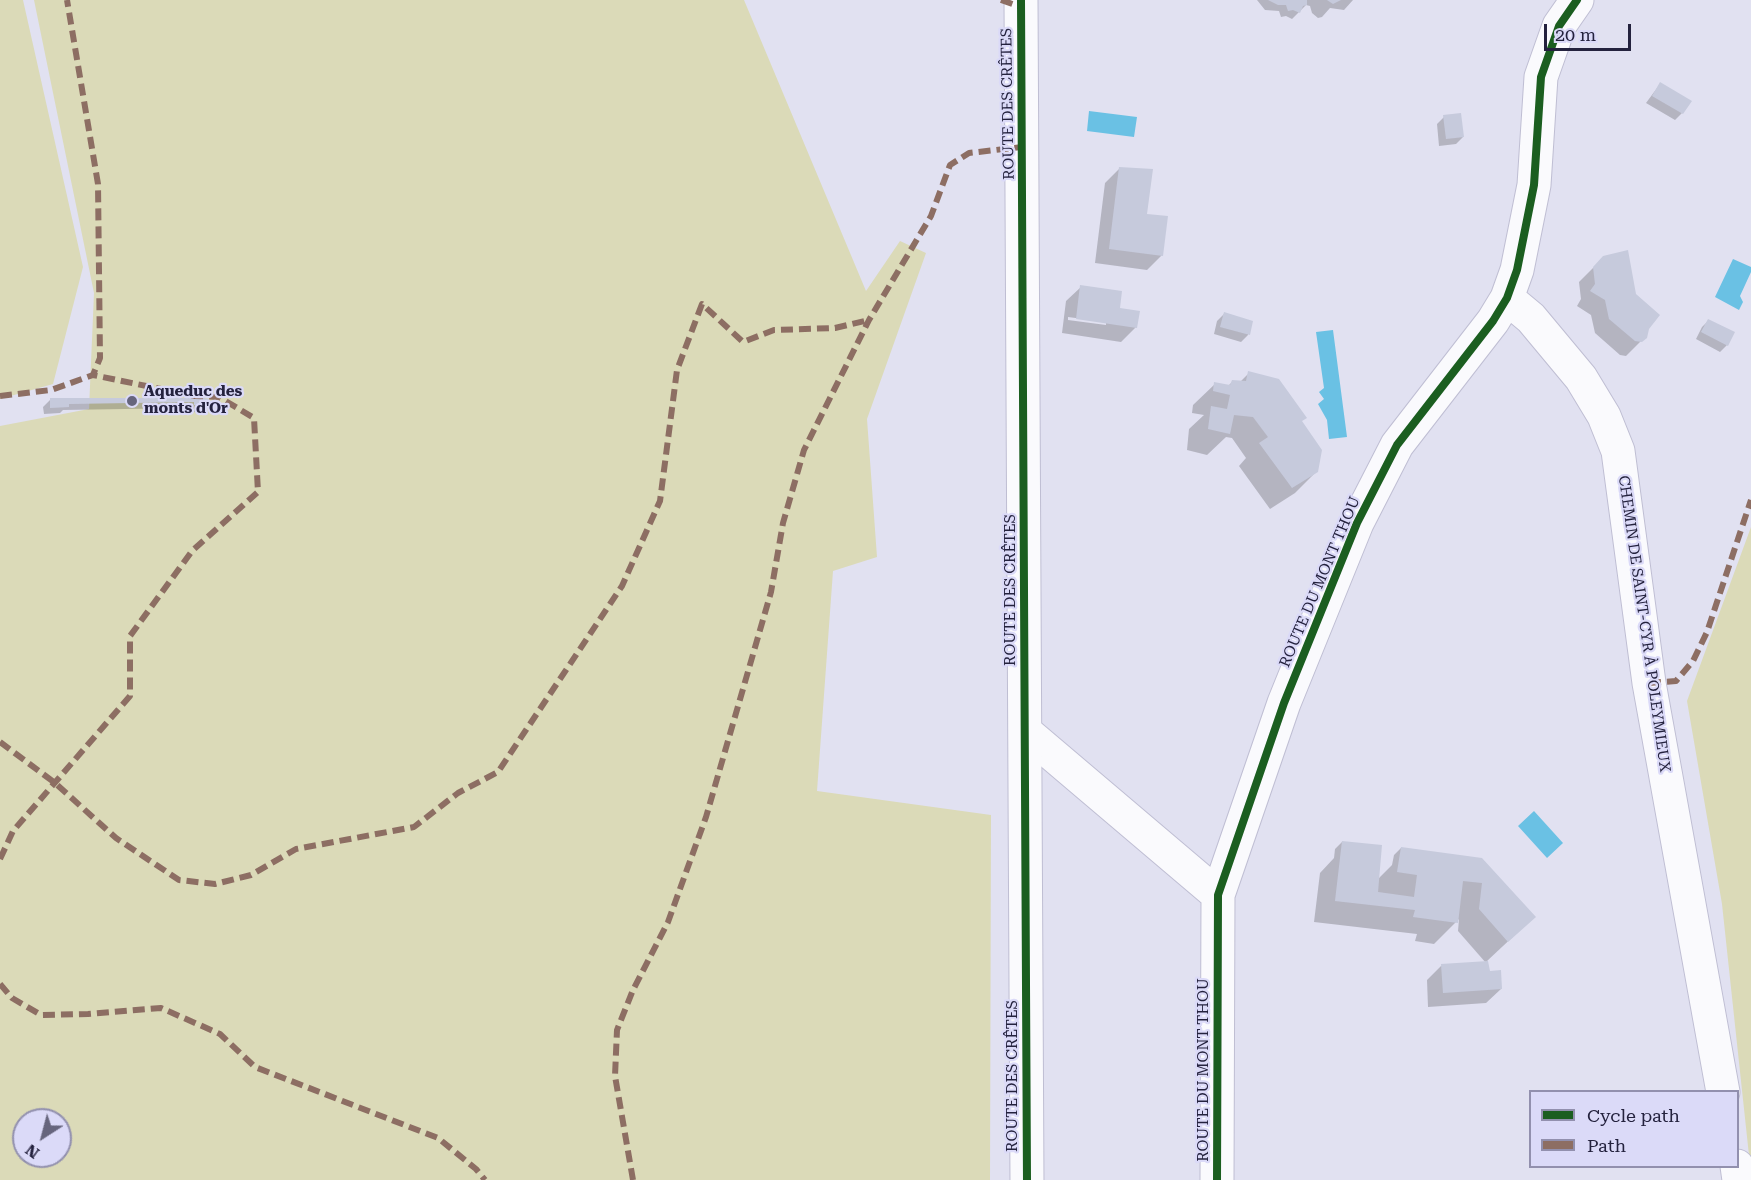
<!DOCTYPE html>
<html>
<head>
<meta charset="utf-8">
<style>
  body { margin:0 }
  #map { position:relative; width:1751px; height:1180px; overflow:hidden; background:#e1e1f1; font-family:"Roboto Serif",serif }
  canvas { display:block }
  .legend { position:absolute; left:1529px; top:1090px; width:210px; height:78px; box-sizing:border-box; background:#dbdaf8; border:2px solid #9290ae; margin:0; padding:8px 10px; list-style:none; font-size:18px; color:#24223e }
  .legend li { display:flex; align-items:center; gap:12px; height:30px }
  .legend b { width:30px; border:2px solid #9290ae }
  .north { position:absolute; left:12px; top:1108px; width:60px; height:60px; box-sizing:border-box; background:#dbdaf8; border:2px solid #9290ae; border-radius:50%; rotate:216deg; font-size:16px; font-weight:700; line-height:24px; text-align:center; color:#24223e }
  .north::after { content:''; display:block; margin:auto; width:21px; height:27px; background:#66657d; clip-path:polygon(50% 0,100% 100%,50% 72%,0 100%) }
  .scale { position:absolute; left:1544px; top:24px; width:87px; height:27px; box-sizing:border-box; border:3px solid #24223e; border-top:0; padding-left:8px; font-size:18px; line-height:21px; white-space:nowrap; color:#24223e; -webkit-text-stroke:4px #dbdaf8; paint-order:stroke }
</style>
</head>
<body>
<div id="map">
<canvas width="1751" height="1180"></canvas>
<ul class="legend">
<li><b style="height:8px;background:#1b5e20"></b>Cycle path</li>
<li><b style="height:8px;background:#8d6e63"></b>Path</li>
</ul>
<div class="north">N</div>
<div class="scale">20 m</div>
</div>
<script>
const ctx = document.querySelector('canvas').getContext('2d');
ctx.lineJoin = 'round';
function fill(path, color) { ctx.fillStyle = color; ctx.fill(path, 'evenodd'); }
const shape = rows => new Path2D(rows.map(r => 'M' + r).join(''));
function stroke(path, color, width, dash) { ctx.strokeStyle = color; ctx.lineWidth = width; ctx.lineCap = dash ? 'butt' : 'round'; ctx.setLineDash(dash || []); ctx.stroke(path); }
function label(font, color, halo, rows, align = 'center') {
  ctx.font = font + ' "Roboto Serif",serif'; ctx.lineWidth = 4.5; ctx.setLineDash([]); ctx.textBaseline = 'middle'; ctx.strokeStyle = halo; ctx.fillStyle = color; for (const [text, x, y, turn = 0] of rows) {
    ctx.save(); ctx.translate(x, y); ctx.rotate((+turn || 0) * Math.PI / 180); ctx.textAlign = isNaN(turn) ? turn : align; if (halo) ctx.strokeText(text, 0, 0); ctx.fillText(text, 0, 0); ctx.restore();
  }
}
const green = shape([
  [0,0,23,0,83,267,53,384,0,399],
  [34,0,744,0,866,291,900,241,926,253,867,419,877,557,833,571,817,791,991,815,990,1180,0,1180,0,426,89,409,94,293],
  [24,1120,60,1120,60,1156,24,1156],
  [1751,527,1751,1174,1722,904,1687,701]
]);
const water = shape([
  [1089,111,1137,117,1134,137,1087,131],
  [1733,259,1751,267,1751,272,1740,296,1743,302,1739,310,1715,297],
  [1333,330,1347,437,1329,439,1327,420,1318,404,1324,399,1319,392,1324,388,1316,332],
  [1534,811,1563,843,1547,858,1518,826]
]);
const shadow = shape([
  [1257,0,1353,0,1344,10,1330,8,1322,17,1318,18,1312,13,1310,6,1306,5,1292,19,1286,16,1281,17,1279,11,1265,10],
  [1660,84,1682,113,1675,120,1646,103],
  [1444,117,1463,137,1456,144,1439,146,1437,124],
  [1120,168,1145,216,1162,255,1147,270,1095,263,1105,183],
  [1604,257,1635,295,1645,337,1626,356,1620,355,1595,333,1591,315,1577,306,1581,299,1579,282],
  [1081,287,1118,309,1136,327,1121,342,1062,333,1066,301],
  [1068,317,1106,322,1106,325,1068,320],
  [1224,314,1252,322,1248,335,1241,342,1214,334,1217,321],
  [1708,321,1727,345,1720,352,1696,339,1702,327],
  [1249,373,1300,422,1317,471,1295,493,1270,509,1239,466,1246,458,1232,438,1226,437,1207,455,1187,450,1189,429,1204,415,1192,413,1193,405,1215,384,1228,386,1233,381,1240,382],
  [50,400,194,400,206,406,199,413,188,411,188,408,63,410,60,413,44,414,43,407],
  [1342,842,1377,880,1392,865,1394,855,1401,848,1461,856,1534,917,1487,961,1488,972,1501,989,1486,1003,1428,1007,1427,980,1441,966,1486,963,1458,931,1459,919,1434,944,1415,941,1417,934,1314,922,1320,873,1334,858,1335,849]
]);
const building = shape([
  [1268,0,1307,0,1307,5,1303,6,1300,13,1293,10,1288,11,1286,5,1278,5],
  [1327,0,1341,0,1333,4],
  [1660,82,1692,101,1683,114,1652,96],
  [1461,113,1464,137,1446,139,1443,115],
  [1119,167,1153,169,1147,214,1168,216,1163,256,1109,249],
  [1628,250,1636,294,1660,315,1649,329,1647,338,1642,342,1635,341,1609,319,1605,300,1590,291,1595,284,1593,267,1603,256],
  [1080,285,1122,291,1120,308,1140,311,1137,328,1076,319],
  [1224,312,1253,321,1250,335,1220,327],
  [1708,319,1735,332,1728,346,1701,332],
  [1248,371,1279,379,1307,418,1302,421,1322,450,1318,472,1292,488,1259,443,1268,437,1253,417,1234,415,1230,434,1208,429,1211,406,1227,409,1230,395,1213,391,1214,382,1230,385,1232,380,1246,381],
  [195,396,209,399,208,407,194,405,194,402,69,404,69,407,50,408,50,398,195,398],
  [1342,841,1382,845,1378,892,1414,897,1417,875,1397,872,1401,847,1482,858,1536,917,1508,942,1479,909,1482,883,1463,881,1458,923,1413,917,1415,910,1335,901],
  [1488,961,1490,971,1501,970,1502,989,1443,993,1441,964]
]);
const street = shape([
  [1507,298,1531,318,1581,378,1604,416,1618,451,1649,683,1723,1092],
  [1026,732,1218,895],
  [1737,1166,1739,1180],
  [1217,1180,1218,895,1284,703,1357,523,1397,445,1493,321,1507,298,1517,270,1534,185,1541,77,1559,26,1577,0]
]);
const secondary = shape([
  [1021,0,1027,1180]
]);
const quiet = shape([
  [1001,0,1021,7],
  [0,396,51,390,93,375,100,358,98,184,67,0],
  [1649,683,1676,681,1693,661,1707,632,1751,500],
  [0,742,55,783,116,838,179,880,215,884,251,875,296,849,414,827,458,793,498,772,622,586,660,501,677,370,702,304,743,342,774,330,835,328,869,320],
  [0,859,13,831,130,696,130,636,192,551,258,492,254,418,219,397,195,396,93,375],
  [0,984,12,998,41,1015,88,1014,161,1008,220,1034,255,1067,438,1138,476,1169,485,1180],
  [633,1180,615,1076,617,1030,633,990,668,922,706,817,771,592,783,523,804,450,869,320,931,216,950,165,969,153,1022,147]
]);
const cycleway = shape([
  [1021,0,1027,1180],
  [1217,1180,1218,895,1284,703,1357,523,1397,445,1493,321,1507,298,1517,270,1534,185,1541,77,1559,26,1577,0]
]);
const markers = [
  [132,401,6,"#66657d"]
];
const streetNames = [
  ["ROUTE DES CRÊTES",1008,104,-91],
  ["ROUTE DU MONT THOU",1320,582,-67],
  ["ROUTE DES CRÊTES",1011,590,-90],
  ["CHEMIN DE SAINT-CYR À POLEYMIEUX",1644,624,82],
  ["ROUTE DU MONT THOU",1204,1070,-90],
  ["ROUTE DES CRÊTES",1013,1076,-90]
];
const poiNames = [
  ["Aqueduc des",144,392],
  ["monts d'Or",144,409]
];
fill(green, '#dbdab8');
fill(water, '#6ac1e4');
fill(shadow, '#0003');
fill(building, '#c6cadc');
stroke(street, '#bfbed3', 35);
stroke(secondary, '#bfbed3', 35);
stroke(street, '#fafafd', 33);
stroke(secondary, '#fafafd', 33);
stroke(quiet, '#8d6e63', 6, [12, 6]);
stroke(cycleway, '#1b5e20', 8);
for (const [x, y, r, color] of markers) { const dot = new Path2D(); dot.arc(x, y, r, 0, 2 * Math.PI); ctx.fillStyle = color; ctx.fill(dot); stroke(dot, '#dbdaf8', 2); }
label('15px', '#24223e', '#dbdaf8', streetNames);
label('bold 15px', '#24223e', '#dbdaf8', poiNames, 'left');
</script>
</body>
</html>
